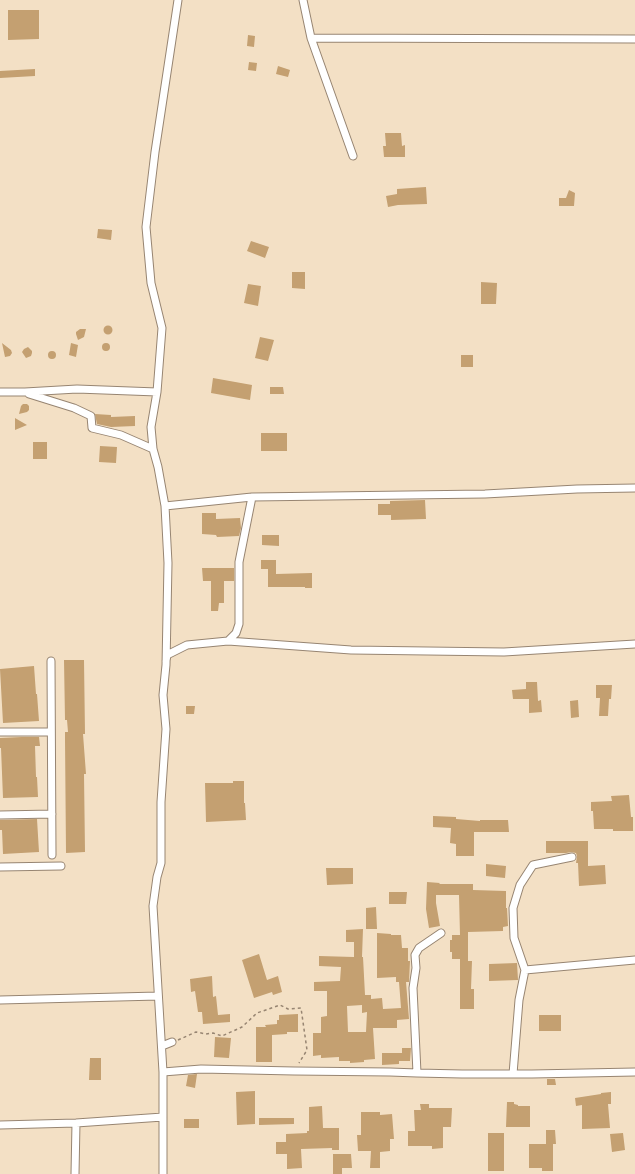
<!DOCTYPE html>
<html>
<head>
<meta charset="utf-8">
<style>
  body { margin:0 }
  canvas { display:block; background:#f3e0c5 }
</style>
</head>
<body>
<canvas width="635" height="1174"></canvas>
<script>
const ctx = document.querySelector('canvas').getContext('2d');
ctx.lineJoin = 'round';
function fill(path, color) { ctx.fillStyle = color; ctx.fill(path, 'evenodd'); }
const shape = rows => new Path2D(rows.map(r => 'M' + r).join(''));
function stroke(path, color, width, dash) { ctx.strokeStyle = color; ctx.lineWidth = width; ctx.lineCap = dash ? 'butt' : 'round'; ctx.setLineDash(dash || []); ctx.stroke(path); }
const building = shape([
  [8,10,39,10,39,39,8,40],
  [248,35,255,36,254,47,247,46],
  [249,62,257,63,256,71,248,70],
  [278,66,290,70,288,77,276,74],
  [35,69,35,76,0,78,0,71],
  [385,133,401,133,402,146,405,145,405,157,384,157,383,146,386,146],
  [426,187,427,204,398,205,388,207,386,196,397,194,397,189],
  [569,190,575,193,574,206,559,206,559,198,566,198],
  [98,229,112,230,111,240,97,238],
  [251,241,269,247,265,258,247,251],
  [292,272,305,272,305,289,292,288],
  [481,282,497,283,496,304,481,304],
  [248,284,261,286,258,306,244,303],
  '103.5 330a4.5 4.5 0 1 1 9 0a4.5 4.5 0 1 1-9 0Z',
  [80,329,86,329,84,337,78,340,76,334,76,332],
  [260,337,274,340,268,361,255,358],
  '102 347a4 4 0 1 1 8 0a4 4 0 1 1-8 0Z',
  [2,343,11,350,12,353,10,356,5,357],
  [71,343,78,345,76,357,69,355],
  [28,347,32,351,32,353,31,356,26,358,22,352,24,349],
  '48 355a4 4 0 1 1 8 0a4 4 0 1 1-8 0Z',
  [461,355,473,355,473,367,461,367],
  [213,378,252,385,250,400,211,393],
  [270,387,283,387,284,394,270,394],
  [23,404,27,404,29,406,29,410,27,412,19,414,21,406],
  [95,414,111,415,111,417,135,416,135,426,111,427,97,424],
  [15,418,27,425,15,430],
  [261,433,287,433,287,451,261,451],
  [33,442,47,442,47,459,33,459],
  [100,446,117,447,116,463,99,462],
  [425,500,426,519,391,520,391,515,378,515,378,504,390,504,390,501],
  [202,513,216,513,216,519,240,518,241,528,239,536,217,537,216,535,202,534],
  [262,535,279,535,279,546,262,545],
  [261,560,276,560,276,574,312,573,312,588,305,588,305,587,268,587,268,569,261,569],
  [202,568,234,568,234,581,224,581,224,603,219,603,218,611,211,611,211,581,203,581],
  [64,660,84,660,85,734,83,734,86,774,84,774,85,852,66,853,65,739,65,732,68,732,67,720,65,720],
  [34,666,36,694,37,694,39,721,3,723,0,669],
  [526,682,537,682,538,701,541,700,542,712,529,713,529,699,513,699,512,690,526,689],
  [596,685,612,685,611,699,609,699,608,716,599,716,600,698,596,698],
  [578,700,579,717,571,718,570,701],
  [186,706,195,706,194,714,186,714],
  [22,737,39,737,40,746,35,746,36,777,37,777,38,797,3,798,1,748,0,748,0,738],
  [233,781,244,781,244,803,245,803,246,820,206,822,205,783,233,783],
  [629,795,631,817,633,817,633,831,613,831,613,829,594,829,593,811,591,811,591,802,612,801,611,796],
  [433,816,456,817,456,819,480,821,480,820,508,820,509,832,474,832,474,856,456,856,456,844,450,843,451,828,433,827],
  [37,819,39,852,3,854,2,830,0,830,0,820],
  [546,841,588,841,588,866,605,865,606,884,579,886,578,863,576,863,577,856,576,853,571,852,566,853,546,853],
  [486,864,506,866,505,878,486,876],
  [326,868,353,868,353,884,327,885],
  [427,882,440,883,439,884,473,884,473,890,506,891,506,908,507,908,508,926,503,927,503,931,468,932,468,961,472,961,471,989,474,989,474,1009,460,1009,460,959,452,959,452,952,450,952,450,940,452,940,452,935,460,935,459,895,436,895,436,903,440,926,429,928,426,909],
  [389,892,407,892,406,904,389,904],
  [376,907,377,929,366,929,366,908],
  [363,929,362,957,363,957,365,995,371,995,371,999,382,998,383,1009,401,1008,399,982,396,982,396,977,377,978,377,933,391,934,391,935,401,935,402,948,408,948,408,961,410,961,409,982,406,982,409,1019,397,1020,397,1028,373,1028,375,1059,364,1060,364,1062,350,1063,350,1061,339,1061,339,1057,321,1058,321,1055,313,1056,313,1033,321,1033,321,1017,327,1016,327,991,314,991,314,982,340,981,341,967,319,966,319,956,354,957,354,942,346,942,346,930],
  [362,1005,362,1013,367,1012,366,1032,348,1032,347,1006],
  [259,954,267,980,278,976,282,992,273,995,272,992,254,998,242,960],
  [517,963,518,980,489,981,489,964],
  [212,976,213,997,216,996,218,1015,230,1014,230,1022,203,1024,202,1012,198,1012,195,991,191,992,190,979],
  [298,1014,298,1032,287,1032,287,1034,272,1035,272,1062,256,1062,256,1027,266,1027,265,1025,277,1024,277,1020,279,1020,279,1015],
  [539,1015,561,1015,561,1031,539,1031],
  [215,1037,231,1038,229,1058,214,1057],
  [402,1048,411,1048,410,1061,399,1061,399,1064,382,1065,382,1053,402,1053],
  [90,1058,101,1058,101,1080,89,1080],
  [197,1074,195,1088,186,1086,188,1075],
  [547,1079,555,1079,556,1085,547,1085],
  [255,1091,255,1124,237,1125,236,1092],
  [611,1092,611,1104,608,1104,610,1128,582,1129,582,1105,576,1106,575,1098,601,1094,601,1093],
  [507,1102,514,1102,514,1104,518,1105,518,1106,530,1106,530,1127,506,1127],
  [420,1104,429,1104,429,1108,452,1108,451,1127,443,1127,443,1148,432,1149,432,1146,408,1146,408,1131,415,1131,414,1110,421,1110],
  [322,1106,323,1128,339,1128,339,1150,332,1150,332,1148,301,1149,302,1168,287,1169,287,1154,276,1154,276,1142,286,1142,286,1134,307,1133,307,1131,309,1131,309,1107],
  [361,1112,380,1112,380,1115,392,1114,394,1139,390,1139,390,1151,380,1152,380,1168,370,1168,371,1151,358,1151,357,1135,361,1135],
  [259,1118,294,1118,294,1124,259,1125],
  [184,1119,199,1119,199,1128,184,1128],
  [546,1130,555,1130,556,1144,553,1144,553,1171,542,1171,542,1168,529,1168,529,1144,546,1144],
  [488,1133,504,1133,504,1171,488,1171],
  [623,1133,625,1150,612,1152,610,1134],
  [333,1154,351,1154,352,1168,342,1168,342,1174,333,1174]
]);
const path = shape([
  [178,1040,196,1032,206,1034,213,1033,222,1036,242,1027,257,1013,280,1005,288,1009,301,1008,307,1050,299,1063]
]);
const street = shape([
  [303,0,311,38,353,156],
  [311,38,635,39],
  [0,392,25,392,77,389,157,392],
  [29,394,74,408,91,416,92,428,121,435,153,449],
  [165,506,252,497,485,494,577,489,635,488],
  [228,641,236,633,239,624,239,562,252,497],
  [51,661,52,855],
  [166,661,167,655,187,645,228,641,351,650,504,652,635,644],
  [0,732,51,732],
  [0,815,52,814],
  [0,867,61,866],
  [525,970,635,960],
  [0,1000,158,996],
  [162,1046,172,1042],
  [163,1072,201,1069,294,1071,390,1072,417,1073,462,1074,532,1074,635,1072],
  [417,1073,413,988,416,968,415,955,419,948,441,933],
  [513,1074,519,1000,525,970,514,938,513,908,520,885,533,865,572,857],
  [0,1125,76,1123,163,1117],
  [75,1174,76,1123],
  [163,1174,163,1072,153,906,157,877,161,863,161,802,166,729,163,695,166,665,168,563,165,506,158,467,153,449,151,427,157,392,162,328,151,283,146,227,155,152,178,0]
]);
fill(building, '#c4a071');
stroke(street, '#978572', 9);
stroke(path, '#978572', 1.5, [3, 3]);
stroke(street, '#fff', 7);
</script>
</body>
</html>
